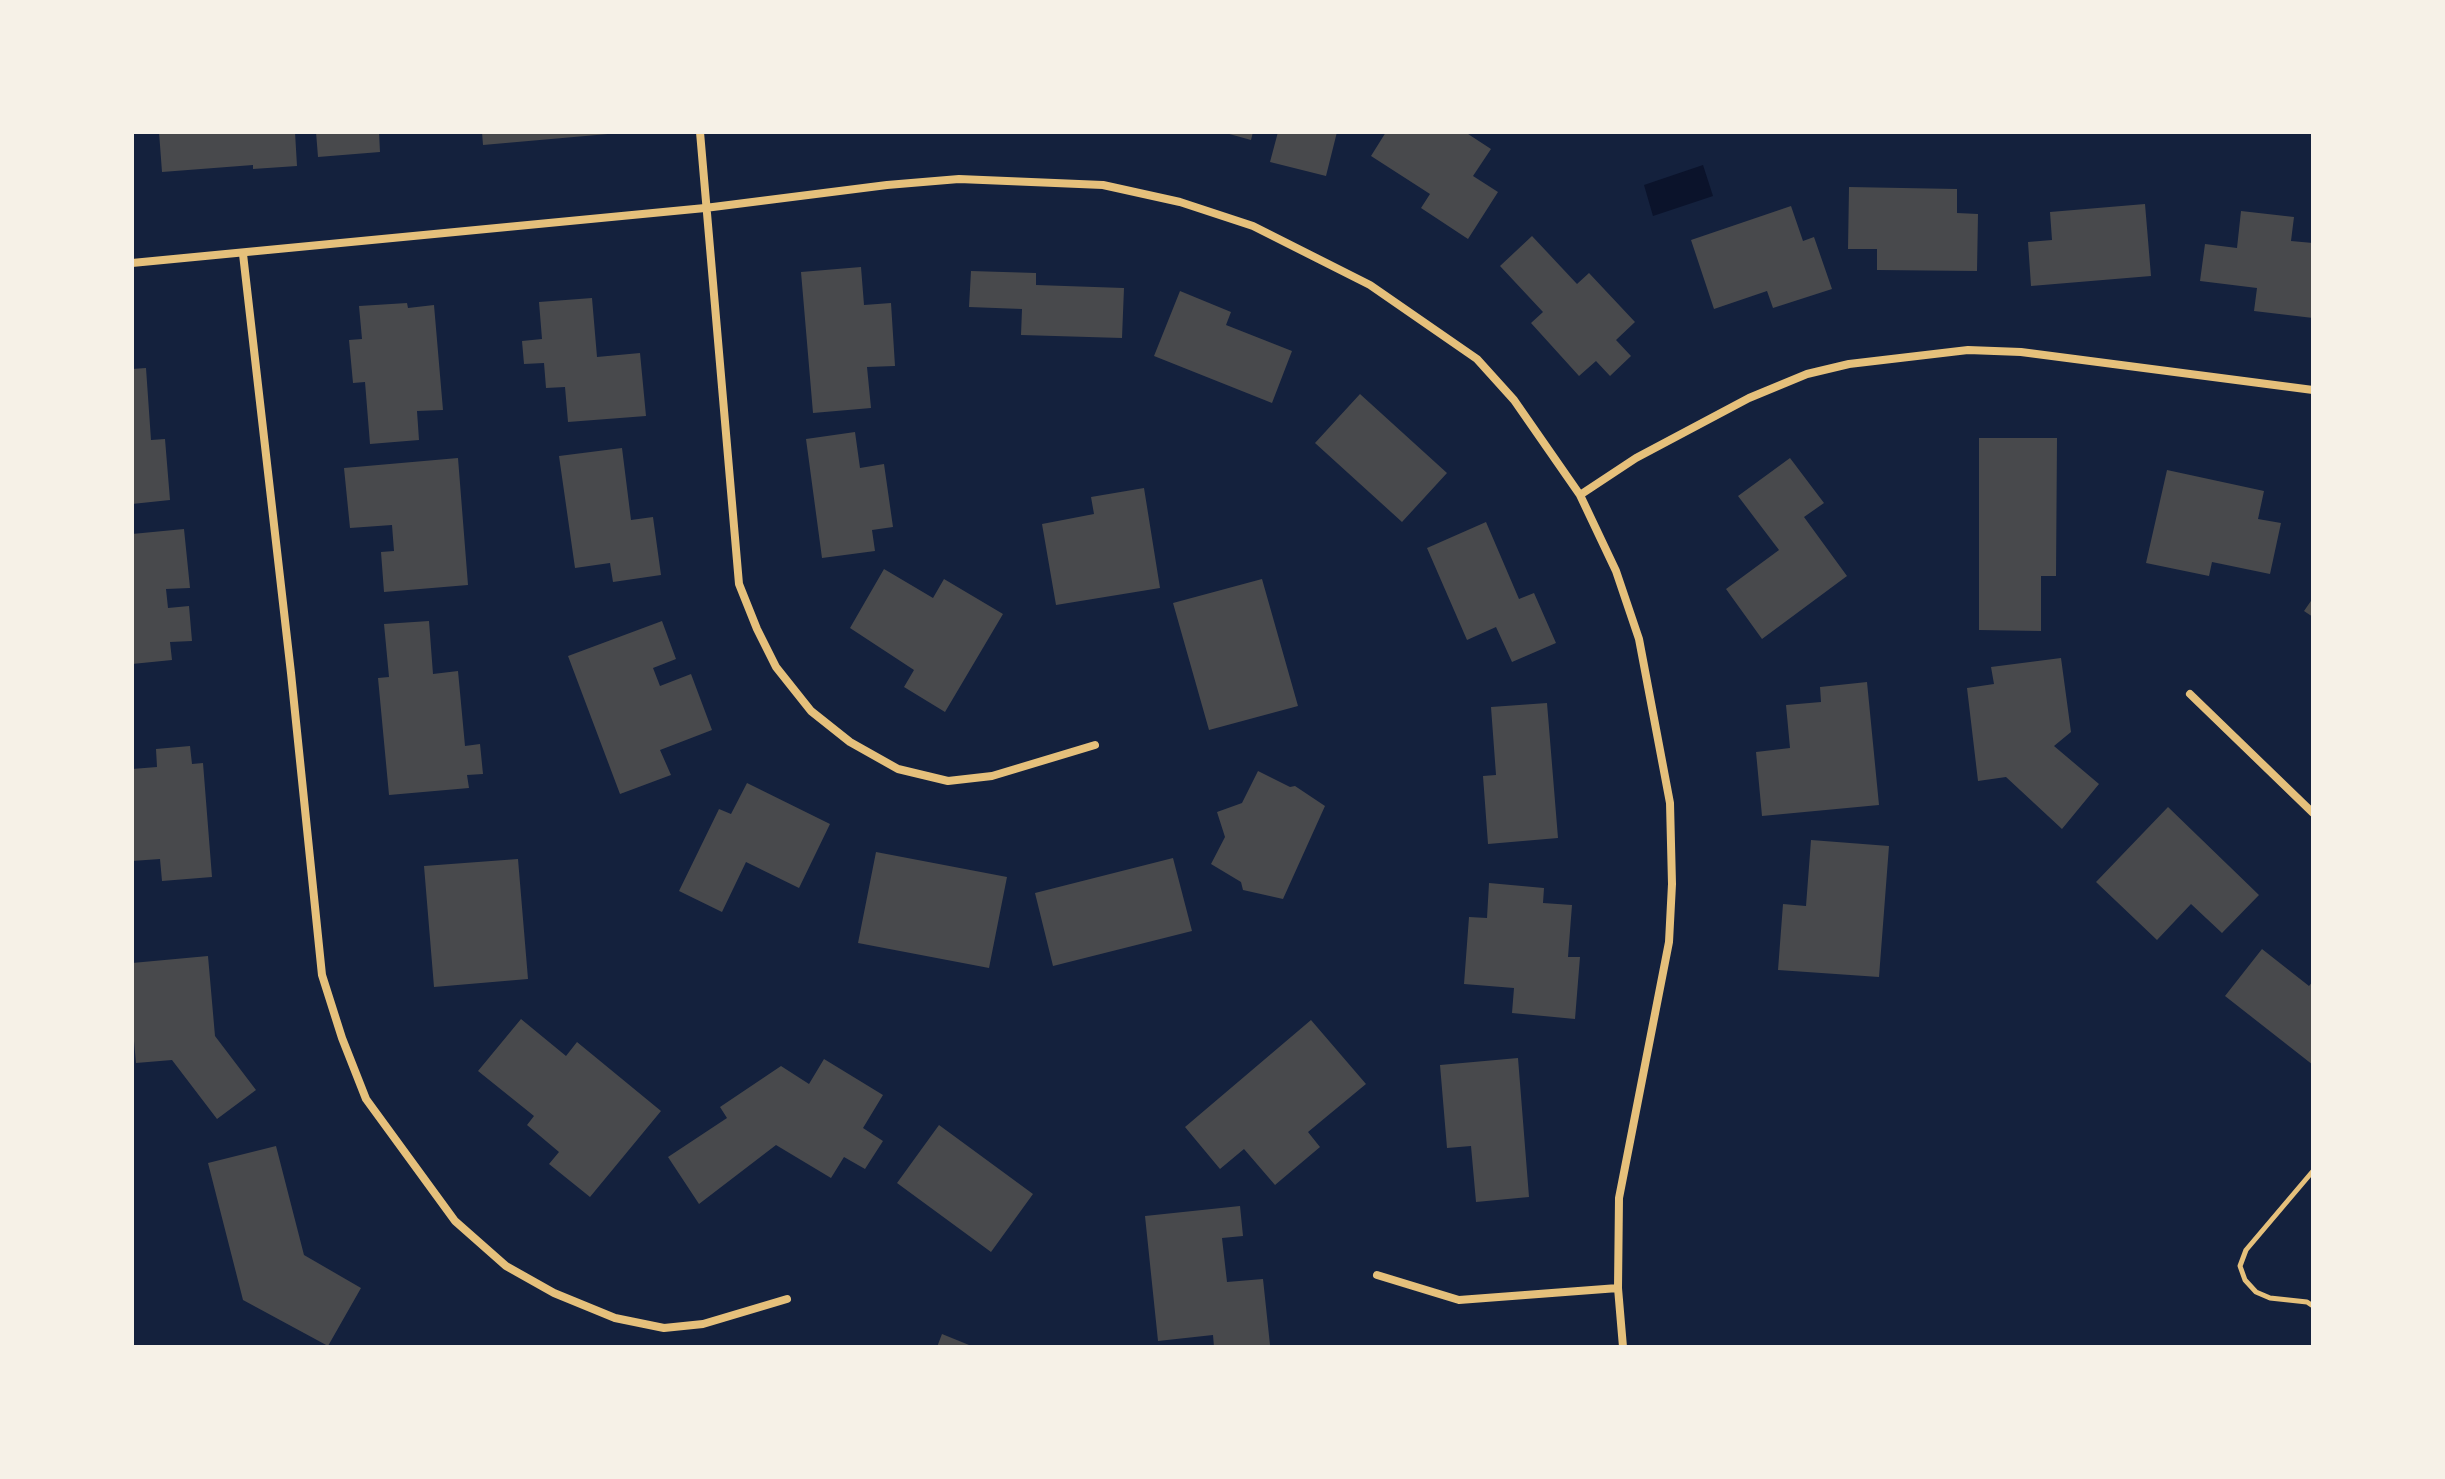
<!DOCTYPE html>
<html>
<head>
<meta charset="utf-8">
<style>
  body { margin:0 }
  #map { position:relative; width:2445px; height:1479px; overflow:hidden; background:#14213d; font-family:"DejaVu Sans",sans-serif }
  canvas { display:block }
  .frame { position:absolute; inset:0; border:134px solid #f6f1e7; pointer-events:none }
</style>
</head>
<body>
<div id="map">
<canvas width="2445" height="1479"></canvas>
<div class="frame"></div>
</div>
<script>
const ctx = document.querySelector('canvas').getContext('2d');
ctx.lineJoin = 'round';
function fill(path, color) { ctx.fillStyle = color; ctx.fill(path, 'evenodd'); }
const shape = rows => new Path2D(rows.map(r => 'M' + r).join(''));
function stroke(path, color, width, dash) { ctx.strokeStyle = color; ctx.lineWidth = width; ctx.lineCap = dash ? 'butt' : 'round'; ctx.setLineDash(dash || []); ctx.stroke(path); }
const water = shape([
  [1703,165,1713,196,1653,216,1644,185]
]);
const building = shape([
  [159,132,295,132,297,166,253,169,253,165,162,172],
  [316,132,379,132,380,152,318,157],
  [482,132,608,132,608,134,483,145],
  [1222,132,1253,132,1251,140],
  [1278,132,1337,132,1326,176,1270,162],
  [1386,132,1465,132,1491,149,1473,176,1498,192,1468,239,1421,208,1430,194,1371,156],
  [1849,187,1957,189,1957,213,1978,214,1977,271,1877,270,1877,249,1848,249],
  [2145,204,2151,276,2031,286,2028,242,2052,240,2050,212],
  [1791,206,1803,241,1814,237,1832,289,1773,308,1767,291,1714,309,1691,240],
  [2241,211,2294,217,2291,241,2313,243,2313,318,2254,311,2257,288,2200,281,2205,244,2237,248],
  [1532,236,1577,284,1589,273,1635,322,1616,340,1631,356,1610,376,1596,361,1579,376,1531,323,1543,312,1500,266],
  [861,267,864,305,891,303,895,366,867,367,871,408,813,413,801,272],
  [971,271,1036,273,1036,285,1124,288,1122,338,1021,335,1022,309,969,307],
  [1180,291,1231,312,1226,325,1292,351,1272,403,1154,356],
  [592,298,597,357,640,353,646,416,568,422,565,387,546,388,544,363,524,364,522,341,542,339,539,302],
  [407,303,408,308,434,305,443,410,417,411,419,440,370,444,365,382,353,383,349,340,362,339,359,306],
  [146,368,151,440,165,439,170,500,132,504,132,369],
  [1360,394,1447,473,1402,522,1315,443],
  [855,432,860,468,884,464,893,527,872,530,875,551,822,558,806,439],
  [1979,438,2057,438,2056,576,2041,576,2041,631,1979,630],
  [622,448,631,520,653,517,661,575,613,582,610,563,575,568,559,456],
  [458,458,468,585,384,592,381,552,394,551,392,525,350,528,344,468],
  [1790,458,1824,503,1804,517,1847,576,1762,639,1726,589,1779,550,1738,496],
  [2167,470,2264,491,2258,519,2281,523,2270,574,2212,562,2209,576,2146,563],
  [1144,488,1160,588,1056,605,1042,524,1094,514,1091,497],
  [1486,522,1519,599,1534,593,1556,643,1512,662,1496,627,1467,640,1427,548],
  [184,529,190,588,166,589,168,608,189,606,192,641,170,642,172,660,132,664,132,534],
  [884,569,933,598,944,579,1003,614,945,712,904,687,914,670,850,628],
  [1262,579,1298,706,1209,730,1173,603],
  [2313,598,2313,617,2304,611],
  [429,621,433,674,458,671,465,746,480,744,483,774,467,775,469,788,389,795,378,678,389,677,384,624],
  [662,621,676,659,653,668,660,686,691,674,712,730,660,750,671,775,620,794,568,656],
  [2061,658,2071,732,2054,746,2099,784,2062,829,2006,777,1978,781,1967,688,1994,684,1991,667],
  [1867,682,1879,805,1762,816,1756,752,1790,748,1786,705,1821,702,1820,687],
  [1547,703,1558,838,1488,844,1483,776,1496,775,1491,707],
  [190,746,192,764,203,763,212,877,162,881,160,859,132,861,132,769,157,767,156,749],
  [1258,771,1290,787,1295,786,1325,806,1283,899,1243,890,1241,882,1211,864,1225,837,1217,812,1242,803],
  [747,783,830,824,799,888,746,862,722,912,679,891,719,809,731,814],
  [2168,807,2259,895,2222,933,2191,904,2157,940,2096,882],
  [1811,840,1889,846,1879,977,1778,970,1783,904,1806,906],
  [876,852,1007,877,989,968,858,943],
  [1173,858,1192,931,1053,966,1035,893],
  [518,859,528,979,434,987,424,866],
  [1489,883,1544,888,1543,903,1572,905,1568,957,1580,957,1575,1019,1512,1013,1514,988,1464,984,1469,917,1487,918],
  [2262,949,2309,986,2313,981,2313,1065,2225,996],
  [208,956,215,1036,256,1090,217,1119,172,1060,136,1063,132,1019,132,963],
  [521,1019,566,1056,577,1042,661,1111,590,1197,549,1164,559,1152,527,1125,534,1116,478,1071],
  [1311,1020,1366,1084,1308,1132,1320,1147,1275,1185,1244,1149,1220,1169,1185,1127],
  [1518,1058,1529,1197,1476,1202,1471,1146,1447,1148,1440,1065],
  [824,1059,883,1095,863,1128,883,1141,865,1169,844,1157,831,1178,776,1145,699,1204,668,1157,727,1118,720,1107,781,1066,809,1084],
  [939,1125,1033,1194,991,1252,897,1183],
  [276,1146,304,1255,361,1288,328,1346,243,1300,208,1163],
  [1240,1206,1243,1236,1222,1238,1227,1282,1263,1279,1270,1345,1214,1347,1213,1335,1158,1341,1145,1216],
  [942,1334,974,1347,937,1347]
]);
const path = shape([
  [2313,1171,2246,1250,2240,1266,2245,1280,2256,1292,2270,1298,2307,1302,2313,1306]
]);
const minor = shape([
  [700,132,739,584,757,629,776,667,811,711,850,742,898,769,948,781,992,776,1095,745],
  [243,254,291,673,322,975,342,1038,366,1099,455,1221,506,1266,554,1293,615,1318,664,1328,703,1324,787,1299],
  [132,263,705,208,887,185,959,179,1103,185,1180,202,1253,226,1370,285,1477,359,1514,400,1580,495,1616,571,1639,639,1670,803,1672,884,1669,942,1619,1198,1618,1288,1623,1347],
  [1580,495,1636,458,1749,398,1807,374,1849,364,1968,350,2021,352,2313,390],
  [2190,694,2313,813],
  [1377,1275,1459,1300,1618,1288]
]);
fill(water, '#0b132b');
fill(building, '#48494c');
stroke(path, '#e5c07b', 5);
stroke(minor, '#e5c07b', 8);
</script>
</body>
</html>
